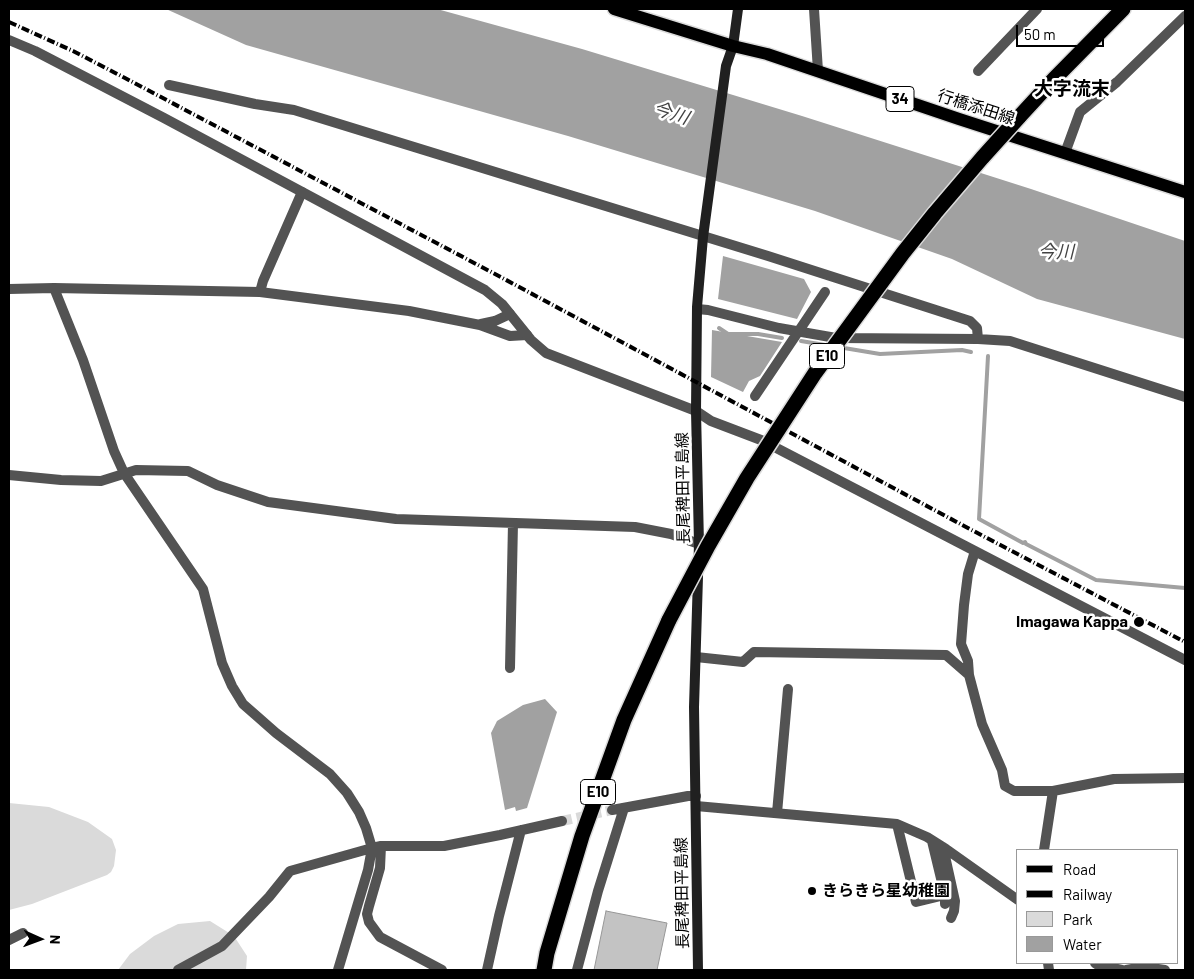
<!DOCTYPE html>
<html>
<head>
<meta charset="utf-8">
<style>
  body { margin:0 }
  #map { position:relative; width:1194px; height:979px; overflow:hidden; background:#fff; font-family:Barlow,sans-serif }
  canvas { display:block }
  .frame { position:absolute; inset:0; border:10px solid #000; pointer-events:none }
  .legend { position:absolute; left:1016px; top:849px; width:162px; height:115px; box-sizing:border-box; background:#fff; border:1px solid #999; margin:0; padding:6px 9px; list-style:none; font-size:15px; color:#000 }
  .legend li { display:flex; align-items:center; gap:10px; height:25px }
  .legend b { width:25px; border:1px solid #999 }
  .north { position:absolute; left:15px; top:914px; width:50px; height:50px; -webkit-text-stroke:4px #fff; paint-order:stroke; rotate:92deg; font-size:14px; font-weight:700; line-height:20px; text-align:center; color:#000 }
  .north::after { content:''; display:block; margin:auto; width:18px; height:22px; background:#000; clip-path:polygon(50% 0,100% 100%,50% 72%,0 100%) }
  .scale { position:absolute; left:1016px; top:25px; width:88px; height:22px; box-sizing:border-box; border:2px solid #000; border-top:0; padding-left:6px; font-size:15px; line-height:18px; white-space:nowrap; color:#000; -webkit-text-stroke:4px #fff; paint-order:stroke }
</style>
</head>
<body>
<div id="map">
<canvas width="1194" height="979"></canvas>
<div class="frame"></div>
<ul class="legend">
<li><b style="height:6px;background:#000"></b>Road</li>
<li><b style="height:6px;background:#000"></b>Railway</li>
<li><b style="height:14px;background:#dadada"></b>Park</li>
<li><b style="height:14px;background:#a1a1a1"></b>Water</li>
</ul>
<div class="north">N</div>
<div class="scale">50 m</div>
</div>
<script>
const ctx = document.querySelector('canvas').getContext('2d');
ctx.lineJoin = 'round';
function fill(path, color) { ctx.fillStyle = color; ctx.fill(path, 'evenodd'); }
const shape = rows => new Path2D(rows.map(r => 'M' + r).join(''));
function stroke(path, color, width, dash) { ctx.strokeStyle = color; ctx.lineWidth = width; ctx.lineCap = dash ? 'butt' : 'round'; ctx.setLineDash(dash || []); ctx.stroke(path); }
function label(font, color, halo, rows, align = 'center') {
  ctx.font = font + ' Barlow,"Noto Sans JP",sans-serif'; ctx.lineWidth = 5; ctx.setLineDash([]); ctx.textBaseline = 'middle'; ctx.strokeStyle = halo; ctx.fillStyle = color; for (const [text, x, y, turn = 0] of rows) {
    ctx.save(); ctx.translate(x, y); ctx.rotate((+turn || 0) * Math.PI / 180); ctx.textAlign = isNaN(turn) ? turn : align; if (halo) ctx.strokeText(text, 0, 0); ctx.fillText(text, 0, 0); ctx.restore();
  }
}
const green = shape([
  [9,803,49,807,88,822,112,839,116,850,114,866,111,872,107,875,32,904,9,910],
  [210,921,234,936,247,956,246,970,118,970,130,954,154,936,178,924]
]);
const water = shape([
  [166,9,437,9,582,49,802,116,1031,189,1185,241,1185,339,1037,299,952,259,815,211,568,136,246,45],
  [723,256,804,279,811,292,797,319,718,299],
  [712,330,782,342,760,376,749,381,743,392,711,377],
  [545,699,557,712,527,808,516,811,515,807,505,810,491,733,497,721,523,705]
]);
const stream = shape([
  [719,328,728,334,758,334,782,338],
  [801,341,831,346],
  [838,347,880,354,962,350,971,352],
  [988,356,979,519,1023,543,1025,542,1026,544,1096,580,1185,588]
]);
const building = shape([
  [606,911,667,923,657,970,594,970,606,911]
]);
const minorTunnel = shape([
  [562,821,612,810]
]);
const minor = shape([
  [814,9,818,71],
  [978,71,1037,9],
  [169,85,255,104,294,110,768,256,970,321,977,328,978,339,1010,341,1185,397],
  [1065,153,1080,112,1117,82,1185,16],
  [54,288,83,360,114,451,124,473,203,589,222,663,232,686,243,704,259,718,276,733,330,774,347,793,359,812,366,828,372,848,368,870,338,970],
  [9,289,54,288,260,292,409,311,480,325,510,336,527,335],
  [260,292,263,281,302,192],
  [697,309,708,310,779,328,836,338,978,339],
  [481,324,495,321,510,314],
  [755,396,825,292],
  [696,411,711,421,761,440,1185,660],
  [9,475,61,480,101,481,136,470,188,471,217,485,268,502,396,519,635,527,671,534,699,544],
  [975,551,968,574,964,605,961,644,968,661,969,675,982,724,1002,770,1005,786,1014,791,1053,791],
  [696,657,743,662,754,652,946,655,969,675],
  [510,668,513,523],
  [696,806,897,824,927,837,946,849,1018,900],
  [612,810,688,796,696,796],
  [777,813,788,689],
  [897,824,916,902,945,895],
  [932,841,945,895,945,904],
  [381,846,380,868,369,906,367,914,369,922,380,937,442,970],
  [943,847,955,901,954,911,951,918],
  [1044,850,1053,791,1114,779,1185,778],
  [9,940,23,933],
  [1048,963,1049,970],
  [1095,963,1098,965,1122,970],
  [178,970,222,946,269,897,290,871,372,848,381,846,444,846,500,835,562,821],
  [487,970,499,916,521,830],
  [577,970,598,891,624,808],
  [1126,970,1144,967,1165,970]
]);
const tertiary = shape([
  [9,40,35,51,164,118,485,290,502,304,531,340,546,353,696,411]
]);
const secondary = shape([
  [698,970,694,707,699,544,696,411,697,307,703,237,726,66,733,46,738,9]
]);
const primary = shape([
  [614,9,733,46,767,54,959,119,1185,192]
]);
const motorway = shape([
  [1019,117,1054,79,1123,9],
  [544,970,547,953,582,836,624,720,669,620]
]);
const rail = shape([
  [9,22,73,51,125,78,495,274,966,527,1185,642]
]);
const motorwayBridge = shape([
  [669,620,708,546,747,478,815,373,903,253,935,213,982,158,1019,117]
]);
const markers = [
  [1139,622,6,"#000"],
  [812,891,5,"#000"]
];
const shields = [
  [900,99,28],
  [827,356,35],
  [598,792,35]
];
const shieldNames = [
  ["34",900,99],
  ["E10",827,356],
  ["E10",598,792]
];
const streetNames = [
  ["行橋添田線",976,107,18],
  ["長尾稗田平島線",683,488,-91],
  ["長尾稗田平島線",682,893,-91]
];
const poiNames = [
  ["Imagawa Kappa",1128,622],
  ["きらきら星幼稚園",822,891,"left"]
];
const waterNames = [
  ["今川",671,113,18],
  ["今川",1056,252]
];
const quarterNames = [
  ["大字流末",1072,89]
];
fill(green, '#dadada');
fill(water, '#a1a1a1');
stroke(stream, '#a1a1a1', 4);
fill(building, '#c3c3c3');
stroke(building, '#979797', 1);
stroke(minorTunnel, '#d9d9d9', 10, [10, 5]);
stroke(primary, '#dbdbdb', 15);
stroke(motorway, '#dbdbdb', 18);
stroke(minor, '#535353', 10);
stroke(tertiary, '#535353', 10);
stroke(secondary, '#202020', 10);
stroke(primary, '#000', 12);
stroke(motorway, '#000', 15);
stroke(rail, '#000', 4, [8, 2.5, 1, 2.5]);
stroke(motorwayBridge, '#dbdbdb', 18, []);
stroke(motorwayBridge, '#000', 15);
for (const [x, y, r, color] of markers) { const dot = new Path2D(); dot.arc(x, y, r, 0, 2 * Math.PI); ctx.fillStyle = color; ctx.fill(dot); stroke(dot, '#fff', 2); }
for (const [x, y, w] of shields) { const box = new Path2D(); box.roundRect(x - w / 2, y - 12.5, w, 25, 4); ctx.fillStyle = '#fff'; ctx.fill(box); stroke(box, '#000', 1); }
label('bold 15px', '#000', null, shieldNames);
label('16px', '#000', '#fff', streetNames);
label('bold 16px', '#000', '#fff', poiNames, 'right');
label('italic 18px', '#424242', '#fff', waterNames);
label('bold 19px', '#000', '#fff', quarterNames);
</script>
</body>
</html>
